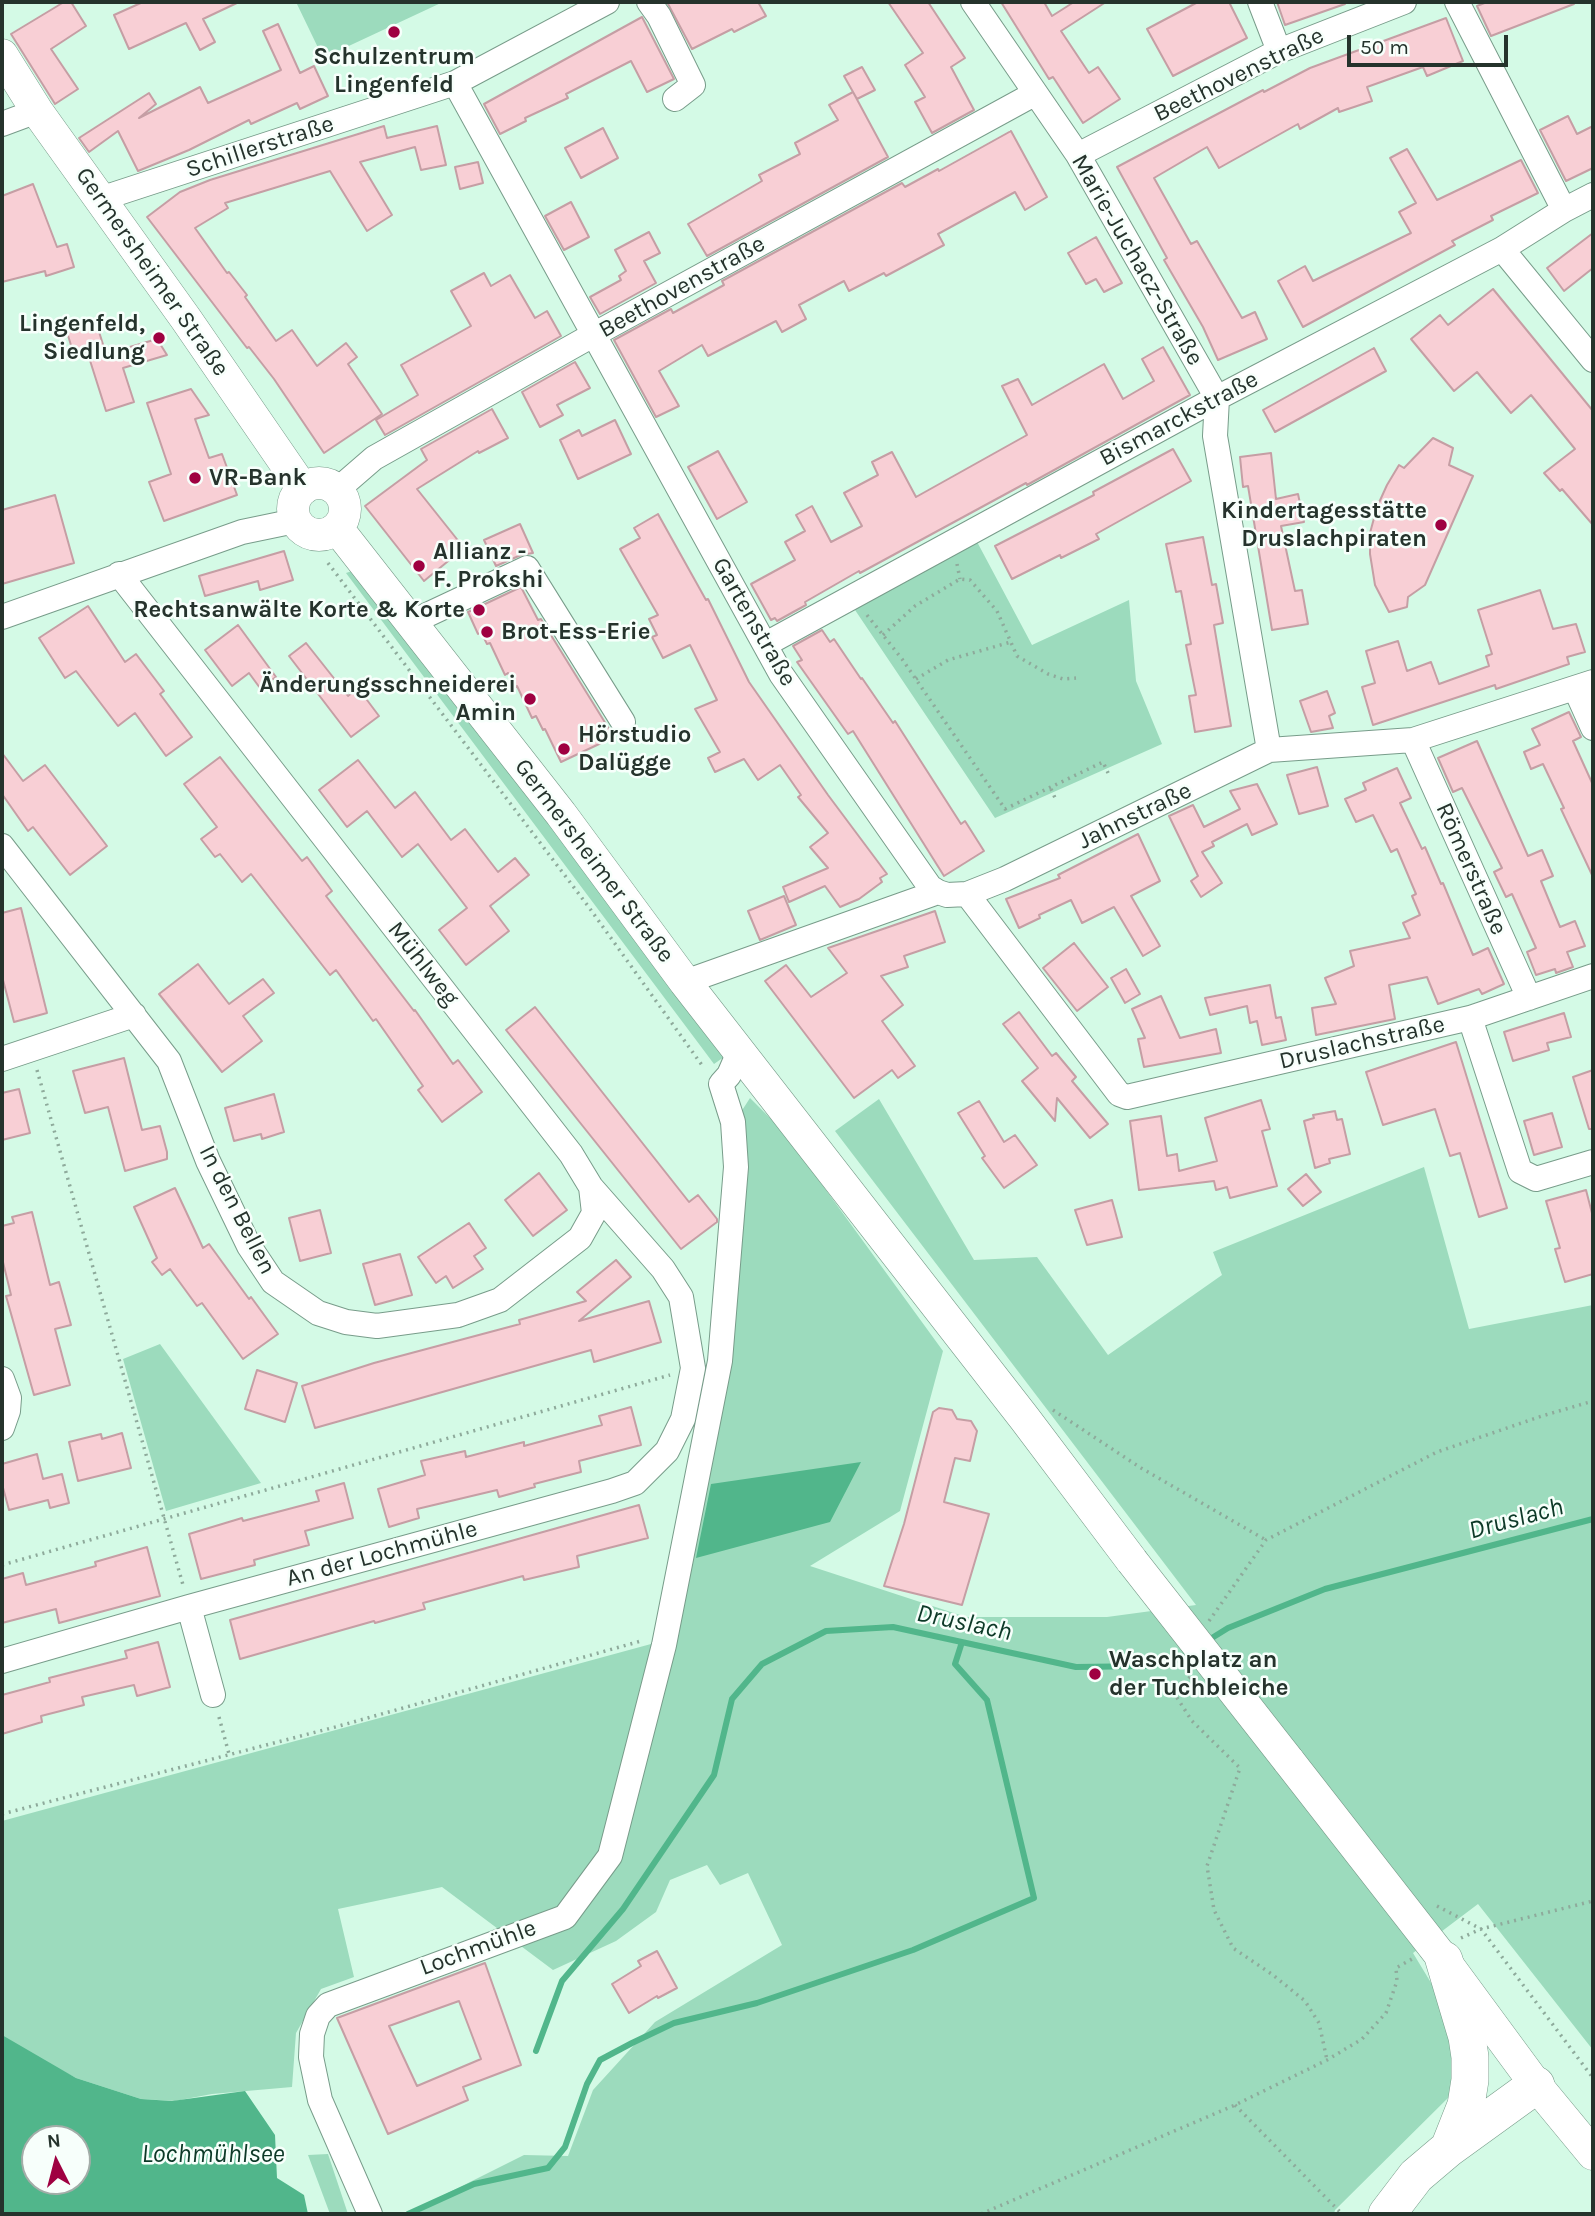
<!DOCTYPE html>
<html>
<head>
<meta charset="utf-8">
<style>
  body { margin:0 }
  #map { position:relative; width:1595px; height:2216px; overflow:hidden; background:#d4fae6; font-family:Karla,sans-serif }
  canvas { display:block }
  .frame { position:absolute; inset:0; border:4px solid #25332c; pointer-events:none }
  .north { position:absolute; left:21px; top:2125px; width:70px; height:70px; box-sizing:border-box; background:#f7fffb; border:2px solid #a3ada8; border-radius:50%; rotate:354deg; font-size:19px; font-weight:700; line-height:28px; text-align:center; color:#25332c }
  .north::after { content:''; display:block; margin:auto; width:24px; height:32px; background:#9f0141; clip-path:polygon(50% 0,100% 100%,50% 72%,0 100%) }
  .scale { position:absolute; left:1347px; top:35px; width:161px; height:32px; box-sizing:border-box; border:4px solid #25332c; border-top:0; padding-left:9px; font-size:21px; line-height:24px; white-space:nowrap; color:#25332c; -webkit-text-stroke:5px #f7fffb; paint-order:stroke }
</style>
</head>
<body>
<div id="map">
<canvas width="1595" height="2216"></canvas>
<div class="frame"></div>
<div class="north">N</div>
<div class="scale">50 m</div>
</div>
<script>
const ctx = document.querySelector('canvas').getContext('2d');
ctx.lineJoin = 'round';
function fill(path, color) { ctx.fillStyle = color; ctx.fill(path, 'evenodd'); }
const shape = rows => new Path2D(rows.map(r => 'M' + r).join(''));
function stroke(path, color, width, dash) { ctx.strokeStyle = color; ctx.lineWidth = width; ctx.lineCap = dash ? 'butt' : 'round'; ctx.setLineDash(dash || []); ctx.stroke(path); }
function label(font, color, halo, rows, align = 'center') {
  ctx.font = font + ' Karla,sans-serif'; ctx.lineWidth = 5; ctx.setLineDash([]); ctx.textBaseline = 'middle'; ctx.strokeStyle = halo; ctx.fillStyle = color; for (const [text, x, y, turn = 0] of rows) {
    ctx.save(); ctx.translate(x, y); ctx.rotate((+turn || 0) * Math.PI / 180); ctx.textAlign = isNaN(turn) ? turn : align; if (halo) ctx.strokeText(text, 0, 0); ctx.fillText(text, 0, 0); ctx.restore();
  }
}
const green = shape([
  [296,2,443,2,323,58],
  [975,538,1032,645,1129,600,1136,681,1162,744,995,818,853,607],
  [358,569,731,1052,714,1064,346,573],
  [750,1098,783,1131,943,1351,900,1511,810,1566,966,1617,1107,1617,1196,1605,835,1131,879,1099,974,1260,1037,1257,1108,1355,1222,1275,1213,1252,1424,1167,1469,1329,1593,1305,1593,2050,1478,1904,1413,1953,1442,2001,1460,2056,1454,2092,1335,2210,1334,2214,419,2214,424,2205,524,2155,568,2156,593,2090,655,2022,782,1945,748,1873,720,1885,707,1865,670,1880,656,1912,616,1941,553,1970,442,1887,338,1909,354,1977,321,1989,296,2033,292,2087,212,2094,175,2101,141,2099,76,2078,2,2039,2,1821,662,1641,729,1350,741,1112],
  [160,1344,261,1483,166,1511,123,1359],
  [328,2154,348,2214,330,2214,308,2155]
]);
const water = shape([
  [861,1462,830,1522,696,1558,711,1484],
  [2,2035,76,2078,141,2099,172,2101,245,2091,275,2135,277,2178,304,2195,308,2214,2,2214],
  [35,2139,77,2139,77,2181,35,2181]
]);
const stream = shape([
  [1207,1641,1228,1628,1325,1589,1593,1519],
  [536,2051,562,1981,623,1909,714,1775,732,1699,762,1664,826,1631,893,1627,1076,1667,1149,1666,1177,1660,1192,1650],
  [408,2214,474,2184,548,2168,565,2147,587,2084,600,2060,632,2043,674,2023,757,2003,913,1950,1034,1898,987,1700,955,1664,962,1642]
]);
const building = shape([
  [64,2,71,2,86,26,51,49,78,89,55,104,11,34,64,2],
  [143,2,239,2,203,19,215,42,200,50,186,23,129,49,114,15,143,2],
  [667,2,758,2,766,16,734,32,732,29,692,49,667,2],
  [888,2,928,2,965,58,951,67,974,110,932,133,915,102,925,97,905,65,923,53,888,2],
  [1001,2,1044,2,1052,16,1074,2,1106,2,1061,31,1089,73,1098,67,1120,99,1083,123,1053,77,1049,79,1001,2],
  [1198,2,1229,2,1247,38,1173,76,1147,29,1198,2],
  [1277,2,1344,2,1345,4,1285,25,1277,2],
  [1487,2,1574,2,1574,4,1491,36,1477,6,1487,2],
  [642,17,674,79,647,92,631,61,566,94,568,98,525,118,526,121,500,134,484,104,642,17],
  [1446,18,1463,61,1427,76,1423,67,1367,87,1372,101,1339,112,1338,108,1300,129,1298,124,1219,168,1207,147,1154,178,1191,244,1197,241,1242,318,1255,312,1267,339,1218,360,1203,327,1164,260,1167,258,1117,167,1263,90,1264,92,1310,68,1446,18],
  [278,24,300,73,314,66,328,96,300,109,297,103,251,124,249,120,189,150,138,171,118,131,89,152,79,138,149,93,156,104,139,118,200,87,208,103,281,70,263,31,278,24],
  [862,67,875,90,857,99,844,76,862,67],
  [853,92,888,157,707,256,688,224,762,181,759,175,800,154,795,143,838,120,829,105,853,92],
  [1568,116,1577,134,1593,126,1593,168,1566,181,1540,130,1568,116],
  [384,126,387,138,437,126,446,165,421,170,415,147,360,162,392,215,367,231,330,171,225,203,228,208,195,228,227,273,229,272,247,295,245,297,276,341,292,330,317,366,346,343,357,357,348,364,382,414,324,453,274,379,249,347,247,348,147,217,180,192,210,180,384,126],
  [603,128,618,158,581,178,565,148,603,128],
  [1011,131,1047,197,1025,210,1015,192,938,234,944,245,886,276,884,273,849,291,844,281,799,305,806,319,782,332,776,321,708,356,702,345,659,371,679,406,656,417,614,340,671,309,673,313,724,285,722,281,902,183,905,187,938,169,939,171,1011,131],
  [1407,149,1437,200,1521,160,1538,193,1491,216,1493,220,1452,241,1455,245,1303,327,1278,281,1305,266,1313,281,1411,233,1399,212,1416,203,1390,158,1407,149],
  [478,162,483,183,460,189,455,167,478,162],
  [33,184,57,247,67,244,74,267,46,276,45,271,2,282,2,196,33,184],
  [571,202,589,237,564,250,545,216,571,202],
  [649,232,660,253,644,261,656,283,600,314,590,297,621,280,619,276,626,271,615,250,649,232],
  [1593,233,1593,268,1564,291,1547,268,1593,233],
  [1096,237,1122,283,1104,292,1096,279,1086,284,1068,253,1096,237],
  [484,273,491,286,510,275,535,318,547,311,561,336,385,435,376,420,418,395,401,365,471,326,451,291,484,273],
  [1493,289,1593,411,1593,525,1562,489,1560,491,1544,473,1575,449,1531,395,1511,413,1477,372,1454,391,1411,339,1440,315,1448,325,1493,289],
  [95,319,106,354,157,339,167,355,123,368,134,402,106,411,87,351,74,355,66,329,95,319],
  [1163,347,1190,395,1027,485,1026,483,860,573,859,571,805,602,806,605,777,621,775,618,771,620,751,584,795,560,785,542,805,531,796,515,812,506,831,542,862,526,844,493,878,475,872,462,892,452,916,497,1027,435,1002,386,1018,379,1032,405,1104,364,1123,399,1154,381,1142,359,1163,347],
  [1374,348,1386,371,1275,432,1263,410,1374,348],
  [575,362,590,388,557,405,563,415,540,427,522,392,575,362],
  [191,389,209,415,195,419,209,458,222,454,237,495,164,521,149,482,171,474,147,403,191,389],
  [492,409,508,438,479,453,478,451,417,489,464,548,424,581,365,506,427,460,421,449,492,409],
  [615,420,631,454,578,479,560,440,579,430,582,436,615,420],
  [1433,438,1453,448,1449,465,1473,476,1425,585,1408,597,1407,607,1389,612,1375,585,1370,554,1370,533,1377,507,1387,485,1399,465,1404,468,1433,438],
  [1173,449,1191,481,1096,534,1099,539,1061,558,1060,555,1012,579,995,546,1094,495,1093,492,1173,449],
  [718,451,747,502,717,519,688,467,718,451],
  [1271,453,1276,499,1298,494,1304,522,1281,526,1295,591,1302,590,1308,624,1272,630,1248,486,1243,487,1240,457,1271,453],
  [55,495,74,563,2,584,2,510,55,495],
  [658,514,706,600,708,599,749,682,828,795,887,874,880,878,882,882,859,899,840,907,825,886,789,902,783,887,828,868,810,847,828,833,798,797,801,795,780,765,758,780,744,759,715,772,708,758,720,752,695,709,717,700,690,645,663,658,652,637,657,635,649,619,658,615,620,549,640,538,634,528,658,514],
  [520,524,533,553,521,555,496,566,484,540,520,524],
  [1203,537,1212,585,1216,584,1223,623,1214,625,1231,726,1195,732,1189,696,1196,695,1186,645,1191,644,1181,591,1176,592,1166,544,1203,537],
  [284,551,293,580,260,590,258,581,205,596,199,576,284,551],
  [521,587,538,620,541,619,614,737,561,762,545,729,543,730,536,716,532,718,517,686,515,688,508,673,505,675,490,643,487,644,481,632,478,634,468,612,521,587],
  [1540,590,1553,629,1576,624,1585,652,1567,657,1569,664,1496,689,1495,685,1373,725,1362,687,1375,683,1366,651,1398,641,1407,671,1431,662,1439,684,1489,666,1486,656,1492,654,1478,610,1540,590],
  [88,606,125,662,136,654,164,691,160,694,192,737,166,756,135,713,118,726,76,671,65,678,39,638,88,606],
  [238,625,276,677,260,688,249,673,232,686,205,650,238,625],
  [822,630,830,642,834,639,861,679,862,678,893,723,895,721,961,824,965,821,984,851,944,876,853,731,848,734,797,662,802,660,793,646,822,630],
  [306,643,348,696,358,688,379,716,351,737,289,656,306,643],
  [1327,691,1335,713,1329,716,1333,728,1311,732,1300,701,1327,691],
  [1569,712,1581,737,1573,741,1593,785,1593,877,1561,809,1564,808,1543,764,1531,769,1524,752,1540,745,1532,729,1569,712],
  [1477,741,1528,856,1542,850,1553,876,1541,881,1560,927,1575,921,1585,946,1567,952,1573,967,1556,973,1555,969,1536,975,1527,952,1536,948,1512,894,1506,897,1494,872,1502,868,1462,788,1453,792,1438,758,1477,741],
  [2,753,23,781,45,765,107,846,70,875,33,827,28,831,2,794,2,753],
  [220,757,302,861,307,857,332,891,326,896,414,1011,415,1010,453,1064,458,1060,482,1092,442,1122,418,1090,423,1086,376,1019,373,1021,336,970,330,975,251,874,242,882,220,854,215,857,201,839,217,827,184,784,220,757],
  [358,760,395,808,415,792,451,840,465,829,498,872,515,858,529,875,490,906,509,931,466,965,439,930,467,908,418,844,402,857,367,811,347,827,319,790,358,760],
  [1317,767,1328,806,1299,814,1287,775,1317,767],
  [1397,768,1411,798,1400,803,1422,849,1425,847,1441,884,1443,883,1473,955,1488,948,1504,984,1482,994,1479,989,1438,1004,1427,977,1389,985,1395,1019,1316,1035,1312,1008,1336,1004,1325,978,1354,966,1350,951,1410,938,1403,923,1420,915,1412,896,1416,894,1397,849,1391,852,1373,815,1356,822,1345,799,1366,790,1363,783,1397,768],
  [1257,784,1277,824,1252,835,1247,824,1212,842,1214,846,1202,852,1222,883,1201,897,1191,881,1198,876,1169,816,1193,805,1204,827,1240,809,1230,791,1257,784],
  [1138,834,1160,881,1131,896,1160,946,1143,956,1114,907,1082,923,1071,900,1039,915,1040,918,1019,928,1006,899,1060,878,1058,875,1138,834],
  [784,896,796,925,760,940,748,911,784,896],
  [21,908,47,1013,14,1022,2,976,2,913,21,908],
  [935,911,945,942,904,956,908,967,881,976,903,1005,882,1021,915,1066,898,1078,892,1070,854,1098,765,981,786,965,811,997,847,973,828,948,935,911],
  [1074,943,1108,987,1077,1011,1043,968,1074,943],
  [198,964,229,1004,263,979,274,993,243,1016,262,1041,222,1072,159,994,198,964],
  [1126,969,1140,994,1125,1003,1111,978,1126,969],
  [1270,985,1276,1018,1281,1017,1286,1040,1262,1045,1257,1021,1250,1023,1247,1006,1210,1015,1205,998,1270,985],
  [1161,996,1180,1038,1216,1029,1221,1053,1144,1067,1138,1039,1145,1038,1132,1009,1161,996],
  [535,1007,689,1202,698,1195,717,1219,717,1222,681,1249,506,1030,535,1007],
  [1019,1012,1052,1056,1056,1053,1076,1077,1072,1081,1108,1124,1090,1138,1057,1098,1055,1121,1022,1081,1038,1068,1003,1024,1019,1012],
  [1564,1013,1571,1037,1547,1043,1549,1050,1513,1061,1504,1032,1564,1013],
  [1456,1042,1507,1208,1479,1217,1460,1153,1450,1156,1435,1109,1383,1125,1366,1072,1456,1042],
  [124,1058,142,1130,160,1126,167,1152,167,1159,125,1171,108,1107,85,1113,73,1071,124,1058],
  [1593,1070,1593,1129,1589,1129,1573,1077,1593,1070],
  [19,1089,30,1133,2,1140,2,1093,19,1089],
  [274,1094,284,1132,262,1139,261,1134,234,1141,225,1108,274,1094],
  [1261,1100,1270,1129,1262,1131,1277,1186,1230,1198,1227,1187,1216,1190,1214,1181,1139,1190,1130,1121,1161,1116,1167,1156,1177,1154,1179,1171,1217,1161,1205,1118,1261,1100],
  [979,1101,1004,1142,1015,1135,1037,1165,1004,1188,982,1158,985,1156,958,1113,979,1101],
  [1335,1111,1337,1120,1342,1119,1350,1154,1329,1159,1330,1163,1315,1168,1304,1121,1314,1118,1313,1115,1335,1111],
  [1552,1113,1562,1147,1534,1155,1524,1121,1552,1113],
  [539,1173,567,1210,533,1236,505,1200,539,1173],
  [1306,1174,1321,1192,1303,1206,1288,1189,1306,1174],
  [175,1188,203,1248,209,1244,249,1299,251,1297,278,1334,243,1359,202,1303,197,1306,170,1269,162,1275,152,1262,157,1258,134,1207,175,1188],
  [1586,1190,1593,1217,1593,1274,1565,1282,1555,1249,1560,1248,1546,1201,1586,1190],
  [1112,1200,1122,1237,1087,1245,1075,1210,1112,1200],
  [320,1210,331,1253,300,1261,289,1218,320,1210],
  [32,1212,50,1285,59,1282,71,1325,55,1329,70,1385,34,1395,6,1296,11,1295,2,1258,2,1226,14,1223,12,1217,32,1212],
  [469,1223,486,1248,474,1256,483,1269,453,1288,446,1276,436,1283,418,1257,469,1223],
  [400,1254,412,1295,375,1305,363,1264,400,1254],
  [616,1260,631,1277,579,1321,649,1301,661,1342,594,1362,591,1350,315,1428,302,1386,374,1363,520,1324,519,1320,586,1301,577,1292,616,1260],
  [257,1370,297,1383,285,1422,245,1409,257,1370],
  [631,1407,641,1445,579,1461,581,1472,534,1484,535,1487,499,1497,497,1490,417,1509,419,1518,389,1527,378,1489,425,1475,421,1461,465,1451,466,1457,524,1442,524,1446,602,1425,599,1416,631,1407],
  [939,1408,952,1410,957,1419,971,1421,977,1431,970,1461,955,1458,944,1502,989,1514,962,1605,884,1586,904,1524,933,1412,939,1408],
  [122,1433,131,1468,78,1481,69,1442,101,1434,102,1439,122,1433],
  [37,1454,43,1479,62,1474,69,1503,50,1508,48,1500,9,1510,2,1484,2,1464,37,1454],
  [344,1483,353,1518,305,1531,309,1545,254,1560,255,1565,201,1579,189,1534,242,1518,243,1521,319,1501,316,1491,344,1483],
  [639,1505,648,1538,577,1556,579,1567,524,1580,523,1576,423,1603,425,1609,375,1623,374,1621,240,1659,230,1620,639,1505],
  [147,1547,160,1596,59,1623,56,1609,2,1623,2,1579,23,1573,26,1585,96,1566,95,1562,147,1547],
  [158,1642,170,1687,137,1696,134,1685,82,1697,84,1705,41,1716,42,1722,2,1734,2,1695,50,1682,49,1678,127,1658,125,1651,158,1642],
  [657,1951,677,1988,658,1998,657,1996,629,2013,612,1984,641,1966,638,1961,657,1951],
  [485,1963,521,2065,463,2087,468,2100,388,2134,337,2018,485,1963],
  [459,2001,481,2059,417,2086,389,2026,459,2001]
]);
const path = shape([
  [328,563,588,906,704,1068],
  [957,564,960,579],
  [867,615,902,659,1005,809,1103,762,1109,775],
  [883,635,915,606,960,579,970,580,997,611,1017,656,1048,674,1063,679,1076,678],
  [916,679,948,660,1011,642],
  [1051,789,1056,800],
  [37,1070,183,1585],
  [1053,1410,1141,1468,1266,1540],
  [2,1565,670,1375],
  [1209,1621,1266,1540,1437,1452,1542,1416,1593,1401],
  [1190,1677,1174,1693,1192,1721,1240,1768,1207,1866,1214,1910,1233,1948,1273,1975,1305,2001,1319,2023,1327,2060],
  [219,1717,229,1754],
  [2,1814,339,1726,641,1641],
  [1437,1906,1481,1929,1593,2078],
  [1461,1938,1481,1929,1593,1901],
  [1235,2105,1342,2214],
  [981,2214,1235,2105,1327,2060,1362,2039,1386,2013,1397,1981,1396,1968,1412,1959]
]);
const minor = shape([
  [649,2,659,16,693,85,675,99],
  [973,2,1078,155,1217,398,1215,436,1269,750],
  [1260,2,1279,51],
  [1457,2,1564,210],
  [455,83,781,674,930,887,938,892],
  [2,124,37,111],
  [1078,155,1279,51,1404,2],
  [100,199,455,83,607,2],
  [1502,249,1593,360],
  [337,490,374,458,593,335,1034,94],
  [2,617,242,532,295,521],
  [412,622,527,568,623,722],
  [766,644,1217,398,1502,249,1564,210,1593,195],
  [1575,688,1593,728],
  [1413,740,1529,998],
  [2,846,169,1061,208,1161,249,1246,273,1282,318,1313,346,1322,377,1326,458,1315,500,1300,580,1238,594,1213,591,1187],
  [967,894,1119,1094,1127,1097,1470,1018,1593,976],
  [685,982,938,892,947,895,967,894,1005,879,1269,750,1413,740,1593,682],
  [1470,1018,1520,1171,1536,1179,1593,1162],
  [2,1059,134,1015],
  [2,1379,9,1398,8,1411,2,1428],
  [189,1607,213,1695],
  [2,1661,189,1607,612,1491,635,1483,667,1451,683,1419,693,1368,681,1297,663,1269,591,1187,571,1154,119,574],
  [370,2214,320,2100,311,2057,312,2034,318,2016,328,2005,565,1917,610,1856,664,1645,720,1361,736,1167,733,1122,721,1084,729,1075,739,1052]
]);
const major = shape([
  [2,55,37,111,186,319,303,489],
  '293 509a26 26 0 1 1 52 0a26 26 0 1 1-52 0Z',
  [337,528,561,814,685,982,1025,1419,1132,1561],
  [1288,1760,1444,1960,1536,2085,1593,2154]
]);
const highway = shape([
  [1444,1960,1467,2037,1470,2057,1470,2080,1466,2105,1449,2148],
  [1387,2214,1416,2176,1449,2148,1536,2085]
]);
const majorBridge = shape([
  [1132,1561,1288,1760]
]);
const markers = [
  [394,32,7,"#9f0141"],
  [159,338,7,"#9f0141"],
  [195,478,7,"#9f0141"],
  [1441,525,7,"#9f0141"],
  [419,566,7,"#9f0141"],
  [479,610,7,"#9f0141"],
  [487,632,7,"#9f0141"],
  [530,699,7,"#9f0141"],
  [564,749,7,"#9f0141"],
  [1095,1674,7,"#9f0141"]
];
const poiNames = [
  ["Schulzentrum",394,57,"center"],
  ["Lingenfeld",394,85,"center"],
  ["Lingenfeld,",145,324,"right"],
  ["Siedlung",145,352,"right"],
  ["VR-Bank",209,478],
  ["Kindertagesstätte",1427,511,"right"],
  ["Druslachpiraten",1427,539,"right"],
  ["Allianz -",433,552],
  ["F. Prokshi",433,580],
  ["Rechtsanwälte Korte & Korte",465,610,"right"],
  ["Brot-Ess-Erie",501,632],
  ["Änderungsschneiderei",516,685,"right"],
  ["Amin",516,713,"right"],
  ["Hörstudio",578,735],
  ["Dalügge",578,763],
  ["Waschplatz an",1109,1660],
  ["der Tuchbleiche",1109,1688]
];
const streetNames = [
  ["Beethovenstraße",1239,75,-26],
  ["Schillerstraße",260,147,-18],
  ["Marie-Juchacz-Straße",1137,260,60],
  ["Germersheimer Straße",152,272,55],
  ["Beethovenstraße",682,287,-29],
  ["Bismarckstraße",1179,419,-28],
  ["Gartenstraße",754,622,60],
  ["Jahnstraße",1135,816,-26],
  ["Germersheimer Straße",594,861,53],
  ["Römerstraße",1471,869,66],
  ["Mühlweg",423,964,52],
  ["Druslachstraße",1362,1043,-13],
  ["In den Bellen",237,1210,63],
  ["An der Lochmühle",382,1554,-15],
  ["Lochmühle",478,1948,-20]
];
const waterNames = [
  ["Druslach",1516,1519,-15],
  ["Druslach",964,1623,12],
  ["Lochmühlsee",213,2155]
];
fill(green, '#9cdbbd');
fill(water, '#51b68b');
stroke(stream, '#51b68b', 6);
fill(building, '#f8cfd5');
stroke(building, '#c59ea4', 2);
stroke(minor, '#789c8a', 26);
stroke(major, '#789c8a', 33);
stroke(highway, '#789c8a', 38);
stroke(path, '#8eaa9b', 3.5, [2, 5]);
stroke(minor, '#fff', 24);
stroke(major, '#fff', 32);
stroke(highway, '#fff', 37);
stroke(majorBridge, '#789c8a', 33, []);
stroke(majorBridge, '#fff', 32);
for (const [x, y, r, color] of markers) { const dot = new Path2D(); dot.arc(x, y, r, 0, 2 * Math.PI); ctx.fillStyle = color; ctx.fill(dot); stroke(dot, '#f7fffb', 2.5); }
label('bold 24px', '#25332c', '#f7fffb', poiNames, 'left');
label('24px', '#25332c', '#f7fffb', streetNames);
label('italic 26px', '#0c3927', '#f7fffb', waterNames);
</script>
</body>
</html>
